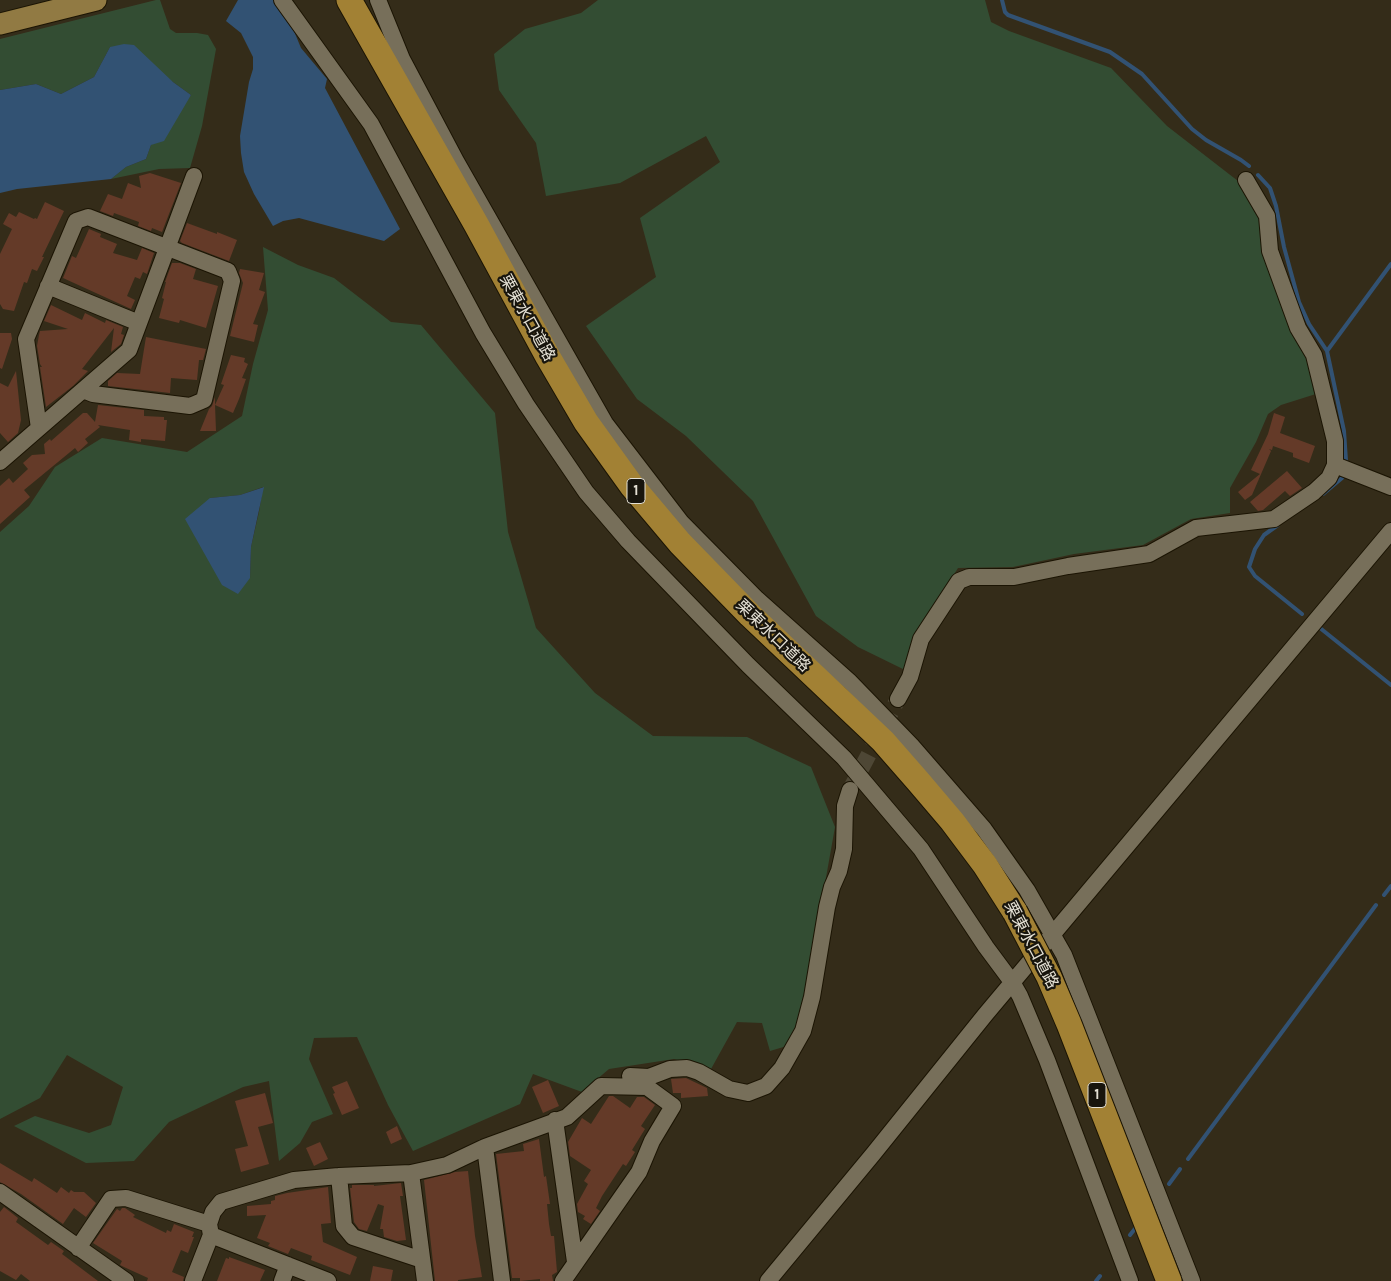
<!DOCTYPE html>
<html>
<head>
<meta charset="utf-8">
<style>
  body { margin:0 }
  canvas { display:block; background:#342c19 }
</style>
</head>
<body>
<canvas width="1391" height="1281"></canvas>
<script>
const ctx = document.querySelector('canvas').getContext('2d');
ctx.lineJoin = 'round';
function fill(path, color) { ctx.fillStyle = color; ctx.fill(path, 'evenodd'); }
const shape = rows => new Path2D(rows.map(r => 'M' + r).join(''));
function stroke(path, color, width, dash) { ctx.strokeStyle = color; ctx.lineWidth = width; ctx.lineCap = dash ? 'butt' : 'round'; ctx.setLineDash(dash || []); ctx.stroke(path); }
function label(font, color, halo, rows, align = 'center') {
  ctx.font = font + ' Karla,"Noto Sans JP",sans-serif'; ctx.lineWidth = 4.5; ctx.setLineDash([]); ctx.textBaseline = 'middle'; ctx.strokeStyle = halo; ctx.fillStyle = color; for (const [text, x, y, turn = 0] of rows) {
    ctx.save(); ctx.translate(x, y); ctx.rotate((+turn || 0) * Math.PI / 180); ctx.textAlign = isNaN(turn) ? turn : align; if (halo) ctx.strokeText(text, 0, 0); ctx.fillText(text, 0, 0); ctx.restore();
  }
}
const green = shape([
  [156,0,160,0,170,29,176,33,197,33,208,35,216,49,202,126,190,168,159,169,111,179,126,167,146,159,151,145,191,95,173,82,110,47,94,77,61,94,36,84,0,90,0,39],
  [598,0,985,0,991,22,1009,31,1111,68,1167,126,1247,188,1265,216,1319,393,1281,405,1268,414,1256,442,1230,488,1230,513,1191,519,1143,545,1074,554,1013,567,958,568,914,637,905,670,858,647,816,616,753,501,686,436,637,399,586,326,656,277,640,218,720,162,706,136,620,183,546,196,536,143,499,90,494,54,525,29,581,13],
  [263,247,298,265,334,278,391,322,421,325,495,413,508,532,536,628,595,693,653,736,747,737,811,767,835,827,804,1001,790,1045,770,1051,762,1023,737,1022,711,1069,674,1059,609,1069,582,1092,533,1074,520,1104,413,1151,388,1105,357,1037,314,1038,309,1059,333,1114,312,1122,300,1143,279,1161,269,1081,243,1087,169,1122,134,1161,86,1163,14,1126,35,1116,89,1133,111,1125,123,1087,67,1055,40,1098,0,1119,0,532,29,506,55,467,102,438,187,452,242,416,253,364,268,310],
  [263,487,259,512,251,547,250,578,210,498,240,495]
]);
const water = shape([
  [238,0,277,0,289,19,301,48,327,79,325,88,400,229,384,241,299,218,283,221,273,226,254,194,244,172,241,153,240,136,249,82,253,69,253,57,241,33,226,21],
  [124,44,134,45,173,82,191,95,164,141,151,145,146,159,126,167,111,179,17,189,0,193,0,90,36,84,61,94,94,77,110,47],
  [264,487,251,547,250,578,238,594,222,585,185,519,210,498,240,495]
]);
const stream = shape([
  [1002,0,1005,12,1008,15,1110,52,1142,74,1192,129,1206,140,1241,160,1249,166],
  [1258,175,1270,188,1276,206,1284,247,1299,302,1309,324,1327,351,1344,431,1346,461],
  [1327,351,1391,264],
  [1323,494,1342,478],
  [1278,525,1264,535,1255,549,1249,567,1255,576,1302,614],
  [1320,628,1391,685],
  [1384,895,1391,886],
  [1188,1159,1376,905],
  [1169,1184,1180,1169],
  [1130,1235,1138,1225],
  [1096,1281,1100,1276]
]);
const building = shape([
  [150,173,181,183,162,232,152,228,151,231,138,226,139,222,114,213,113,216,100,211,108,194,122,199,128,183,141,188,139,176],
  [45,202,64,211,42,257,44,257,37,271,32,269,27,283,24,282,14,311,3,309,0,304,0,254,12,229,3,224,9,213,16,217,19,212,34,219,35,218,37,219],
  [187,223,217,234,217,232,237,240,229,261,182,243,180,241],
  [89,229,101,234,100,237,117,244,113,253,137,260,142,248,154,253,147,274,143,272,140,279,135,277,127,296,135,300,131,309,63,278,72,256,76,258],
  [172,263,180,263,196,269,193,279,218,286,206,328,180,320,179,323,159,318,164,299,162,298,166,282,165,282],
  [240,269,264,273,259,290,265,292,253,324,258,325,254,342,230,336,243,283,239,273],
  [51,305,82,320,85,313,105,323,106,320,123,327,121,334,124,335,121,344,111,352,114,328,82,369,88,371,73,386,46,407,40,367,42,367,40,364,37,346,39,335,40,331,68,329,44,321],
  [0,333,11,333,12,339,2,369,0,368],
  [146,337,206,349,203,360,199,360,197,380,171,378,170,393,108,386,108,381,117,373,140,374],
  [231,355,245,358,244,362,248,364,242,378,246,379,239,399,233,413,215,405,216,431,200,431,209,409,212,406,215,397,215,405,224,385,221,384],
  [16,371,21,420,18,433,8,442,0,433,0,383,8,387],
  [98,405,144,410,144,416,164,417,164,420,167,420,165,441,141,439,141,442,129,440,130,430,98,425,100,427,85,439,88,443,78,452,75,448,24,490,30,497,0,524,0,486,9,478,13,483,28,469,23,463,32,455,45,454,44,444,50,439,51,441,83,413,87,413,95,422],
  [1274,413,1285,417,1280,433,1315,446,1309,463,1293,457,1293,453,1273,446,1272,450,1269,449,1271,451,1252,495,1245,500,1238,492,1260,474,1251,470,1268,434],
  [1287,471,1302,488,1290,496,1285,491,1263,510,1258,511,1250,502],
  [686,1078,707,1088,708,1096,681,1098,681,1093,673,1093,671,1079],
  [548,1080,559,1106,543,1113,532,1087],
  [347,1081,359,1108,342,1115,333,1094,335,1093,332,1087],
  [265,1093,273,1123,258,1127,269,1164,241,1172,235,1149,248,1146,235,1101],
  [609,1096,613,1096,630,1108,637,1097,644,1097,655,1105,641,1126,645,1129,632,1150,635,1152,626,1166,623,1164,602,1196,596,1208,600,1211,591,1224,583,1219,585,1216,578,1212,577,1204,588,1184,584,1181,591,1170,570,1156,568,1142,582,1118,591,1124],
  [397,1126,402,1139,391,1144,386,1132],
  [539,1139,544,1177,546,1176,550,1204,547,1204,549,1224,551,1236,554,1236,557,1272,552,1275,553,1281,540,1281,540,1279,520,1281,520,1278,512,1278,496,1154,524,1151,523,1144],
  [320,1142,328,1159,314,1166,306,1148],
  [0,1163,32,1182,34,1178,57,1193,61,1187,69,1193,71,1190,74,1192,84,1192,96,1203,86,1217,74,1208,63,1224,21,1194,0,1182],
  [468,1171,475,1236,482,1277,458,1280,458,1281,435,1281,424,1180,455,1172],
  [401,1183,403,1196,400,1196,406,1240,397,1241,384,1237,383,1229,380,1229,384,1206,378,1204,367,1231,359,1229,354,1222,350,1188,352,1188,352,1185,374,1185,374,1186],
  [328,1187,331,1223,321,1224,323,1242,357,1257,350,1275,311,1260,312,1256,291,1248,288,1254,268,1246,270,1243,257,1238,266,1215,247,1216,247,1206,271,1204,271,1201,275,1200,275,1196,287,1193],
  [4,1207,18,1218,16,1222,48,1245,51,1242,64,1251,62,1254,98,1281,30,1281,21,1274,16,1280,0,1271,0,1212],
  [122,1208,125,1208,135,1215,133,1217,166,1233,167,1230,171,1232,174,1224,194,1232,192,1237,194,1237,188,1253,181,1250,172,1272,184,1277,183,1281,147,1281,148,1278,124,1267,120,1265,122,1261,93,1243,117,1209,120,1211],
  [229,1257,265,1270,260,1281,217,1281,226,1258,229,1259],
  [373,1266,393,1270,391,1281,370,1281]
]);
const minorTunnel = shape([
  [850,790,898,699]
]);
const minor = shape([
  [282,0,371,124,483,333,526,404,586,492,628,541,748,665,844,758,921,849,986,947,1012,982,1020,996,1047,1060,1130,1281],
  [378,0,402,59,456,161,605,423,681,522,757,599,850,682,911,745,984,829,1027,890,1064,955,1192,1281],
  [48,286,139,323],
  [39,428,26,339,76,221,88,217,228,271,232,281,204,400,190,406,93,394,83,390],
  [0,462,129,350,194,176],
  [1335,465,1391,487],
  [898,699,910,677,921,639,959,581,969,577,1014,577,1068,566,1149,554,1196,528,1274,519,1314,492,1329,478,1335,465,1335,441,1314,355,1298,328,1270,251,1267,216,1246,180],
  [630,1076,649,1077,670,1069,687,1068,699,1072,729,1089,748,1093,766,1086,782,1068,803,1031,812,997,827,907,832,887,839,871,844,849,845,806,850,790],
  [555,1120,575,1262],
  [485,1147,502,1281],
  [411,1173,425,1281],
  [339,1176,344,1226,353,1237,422,1260],
  [0,1192,126,1281],
  [211,1235,328,1281],
  [78,1248,111,1199,126,1198,209,1224],
  [193,1281,211,1235,209,1224,213,1212,221,1202,294,1180,339,1176,411,1173,447,1165,485,1147,567,1117,601,1086,647,1087,673,1106,652,1141,639,1172,563,1281],
  [282,1281,288,1265],
  [768,1281,874,1153,985,1015,1391,531]
]);
const major = shape([
  [0,24,96,0]
]);
const highway = shape([
  [349,0,476,224,548,357,586,422,632,486,680,543,750,615,883,741,918,781,952,821,985,865,1015,912]
]);
const highwayBridge = shape([
  [1015,912,1049,977,1069,1024,1169,1281]
]);
const shields = [
  [636,491,18],
  [1097,1095,18]
];
const shieldNames = [
  ["1",636,491],
  ["1",1097,1095]
];
const streetNames = [
  ["栗東水口道路",527,318,61],
  ["栗東水口道路",773,636,44],
  ["栗東水口道路",1031,945,62]
];
fill(green, '#334d33');
fill(water, '#325273');
stroke(stream, '#325273', 4);
fill(building, '#643a28');
stroke(minorTunnel, '#4e4735', 16, [16, 8]);
stroke(minor, '#1b1403', 18);
stroke(major, '#1b1403', 23);
stroke(highway, '#1b1403', 27);
stroke(minor, '#776f5a', 16);
stroke(major, '#917a43', 21);
stroke(highway, '#a28134', 25);
stroke(highwayBridge, '#1b1403', 27, []);
stroke(highwayBridge, '#a28134', 25);
for (const [x, y, w] of shields) { const box = new Path2D(); box.roundRect(x - w / 2, y - 12.5, w, 25, 4); ctx.fillStyle = '#18150d'; ctx.fill(box); stroke(box, '#e4e0d4', 1); }
label('bold 15px', '#e4e0d4', null, shieldNames);
label('16px', '#e4e0d4', '#18150d', streetNames);
</script>
</body>
</html>
